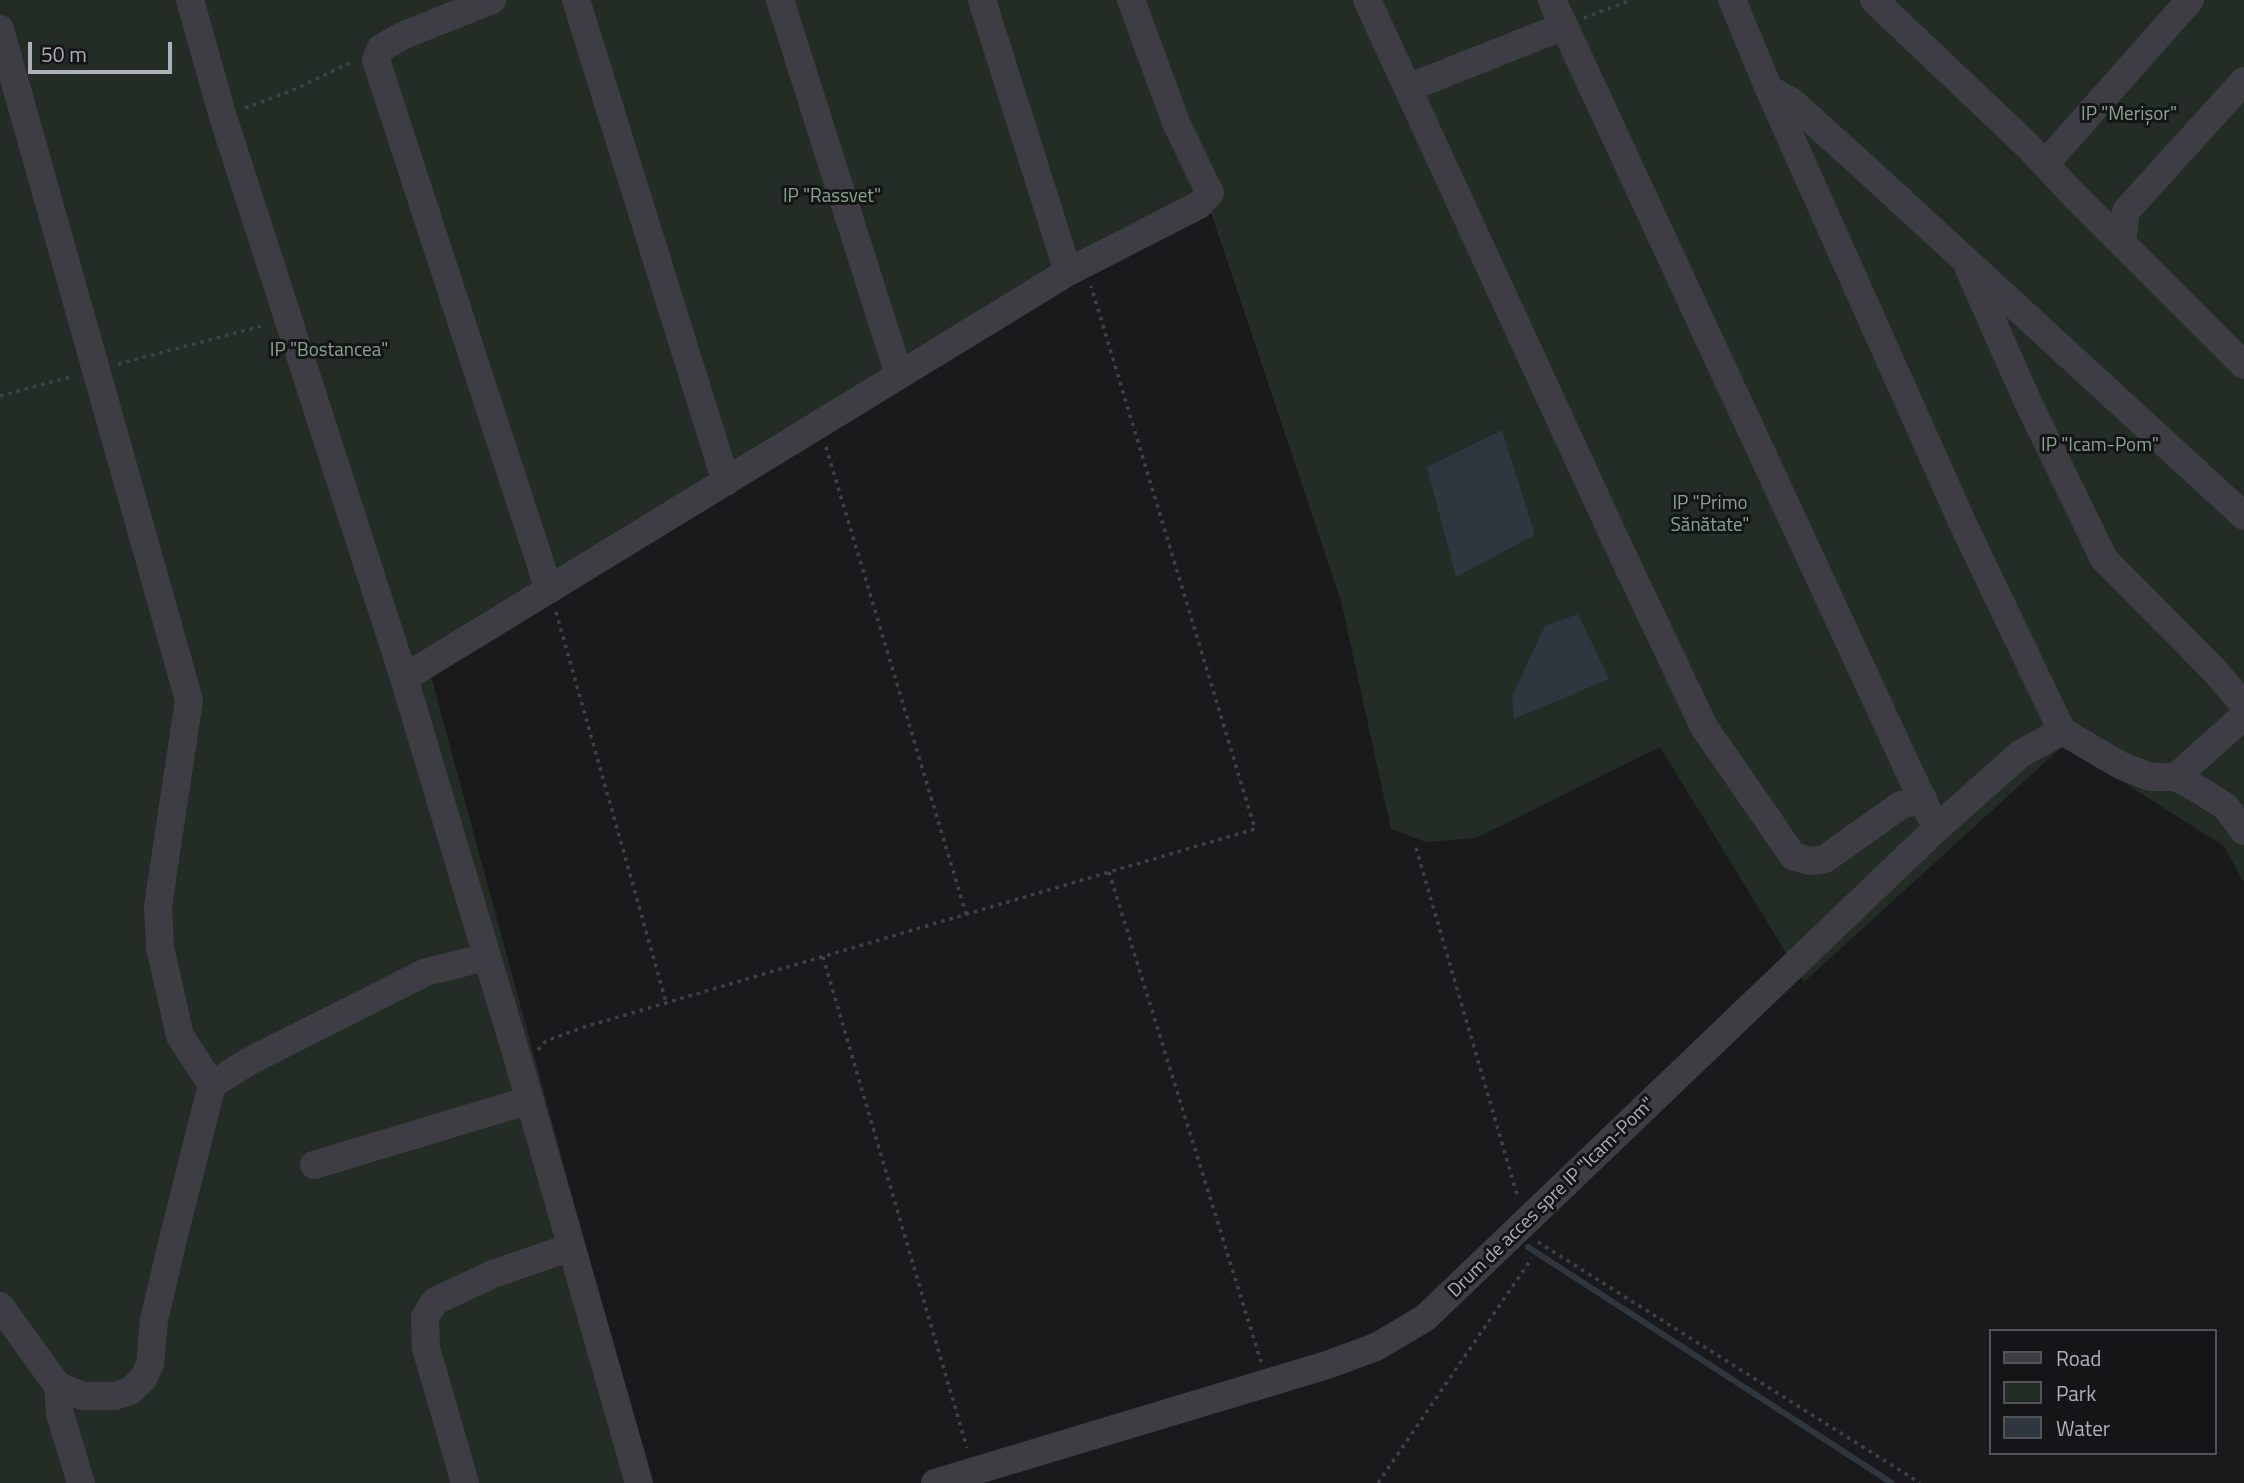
<!DOCTYPE html>
<html>
<head>
<meta charset="utf-8">
<style>
  body { margin:0 }
  #map { position:relative; width:2244px; height:1483px; overflow:hidden; background:#1a1a1c; font-family:"Titillium Web",sans-serif }
  canvas { display:block }
  .legend { position:absolute; left:1989px; top:1329px; width:228px; height:126px; box-sizing:border-box; background:#151517; border:2px solid #525359; margin:0; padding:9px 12px; list-style:none; font-size:21px; color:#adafbb }
  .legend li { display:flex; align-items:center; gap:14px; height:35px }
  .legend b { width:35px; border:2px solid #525359 }
  .scale { position:absolute; left:28px; top:42px; width:144px; height:32px; box-sizing:border-box; border:4px solid #adafbb; border-top:0; padding-left:9px; font-size:21px; line-height:24px; white-space:nowrap; color:#adafbb; -webkit-text-stroke:5px #151517; paint-order:stroke }
</style>
</head>
<body>
<div id="map">
<canvas width="2244" height="1483"></canvas>
<ul class="legend">
<li><b style="height:9px;background:#3d3d43"></b>Road</li>
<li><b style="height:19px;background:#242c26"></b>Park</li>
<li><b style="height:19px;background:#303640"></b>Water</li>
</ul>
<div class="scale">50 m</div>
</div>
<script>
const ctx = document.querySelector('canvas').getContext('2d');
ctx.lineJoin = 'round';
function fill(path, color) { ctx.fillStyle = color; ctx.fill(path, 'evenodd'); }
const shape = rows => new Path2D(rows.map(r => 'M' + r).join(''));
function stroke(path, color, width, dash) { ctx.strokeStyle = color; ctx.lineWidth = width; ctx.lineCap = dash ? 'butt' : 'round'; ctx.setLineDash(dash || []); ctx.stroke(path); }
function label(font, color, halo, rows, align = 'center') {
  ctx.font = font + ' "Titillium Web",sans-serif'; ctx.lineWidth = 6; ctx.setLineDash([]); ctx.textBaseline = 'middle'; ctx.strokeStyle = halo; ctx.fillStyle = color; for (const [text, x, y, turn = 0] of rows) {
    ctx.save(); ctx.translate(x, y); ctx.rotate((+turn || 0) * Math.PI / 180); ctx.textAlign = isNaN(turn) ? turn : align; if (halo) ctx.strokeText(text, 0, 0); ctx.fillText(text, 0, 0); ctx.restore();
  }
}
const green = shape([
  [0,0,2244,0,2244,883,2224,846,2064,745,1804,982,1660,747,1476,838,1426,842,1391,829,1341,601,1210,210,1077,275,431,676,650,1483,0,1483]
]);
const water = shape([
  [1502,430,1535,535,1456,577,1427,467],
  [1578,614,1609,679,1514,719,1512,696,1545,626]
]);
const stream = shape([
  [1528,1247,1892,1483]
]);
const path = shape([
  [1584,18,1631,0],
  [245,108,293,90,354,61],
  [118,364,266,325],
  [0,396,74,376],
  [826,447,966,914],
  [556,612,666,1002],
  [1416,848,1518,1198],
  [1109,872,1261,1362],
  [823,957,967,1448],
  [538,1050,546,1041,581,1028,1255,829,1091,286],
  [1538,1242,1920,1483],
  [1378,1483,1532,1258]
]);
const minor = shape([
  [190,0,223,117,404,678,521,1070,639,1483],
  [492,0,404,35,381,48,376,60,549,590],
  [576,0,726,482],
  [780,0,899,375],
  [982,0,1068,272],
  [1367,0,1615,539,1704,727,1760,808,1793,856,1810,861,1825,859,1901,805,1923,799],
  [1552,0,1929,814],
  [1732,0,1769,89,1963,524,2062,731,2120,765,2150,777,2176,777,2244,716],
  [1874,0,2028,146,2069,190,2244,365],
  [0,29,189,700,158,906,160,947,180,1036,212,1085],
  [1408,88,1564,26],
  [1769,89,1792,102,1864,167,2244,516],
  [2045,164,2190,0],
  [2122,242,2126,211,2244,81],
  [1969,269,2027,400,2104,559,2215,671,2244,705],
  [404,678,1068,272,1199,205,1210,193,1177,125,1131,0],
  [2176,777,2203,792,2226,807,2244,831],
  [314,1165,530,1100],
  [0,1306,58,1386,60,1414,81,1483],
  [58,1386,83,1396,115,1396,130,1391,143,1379,150,1364,154,1320,174,1235,212,1085,246,1063,426,972,487,957],
  [465,1483,426,1348,425,1317,435,1301,493,1274,571,1247],
  [935,1483,1327,1365,1376,1347,1425,1318,1936,829,2020,754,2062,731]
]);
const parkNames = [
  ["IP \"Merișor\"",2129,115],
  ["IP \"Rassvet\"",832,197],
  ["IP \"Bostancea\"",329,351],
  ["IP \"Icam-Pom\"",2100,446],
  ["IP \"Primo",1710,504],
  ["Sănătate\"",1710,526]
];
const streetNames = [
  ["Drum de acces spre IP \"Icam-Pom\"",1552,1198,-44]
];
fill(green, '#242c26');
fill(water, '#303640');
stroke(stream, '#303640', 6);
stroke(path, '#414248', 3.5, [3.5, 5]);
stroke(minor, '#3d3d43', 28);
label('19px', '#85a58d', '#151517', parkNames);
label('19px', '#adafbb', '#151517', streetNames);
</script>
</body>
</html>
